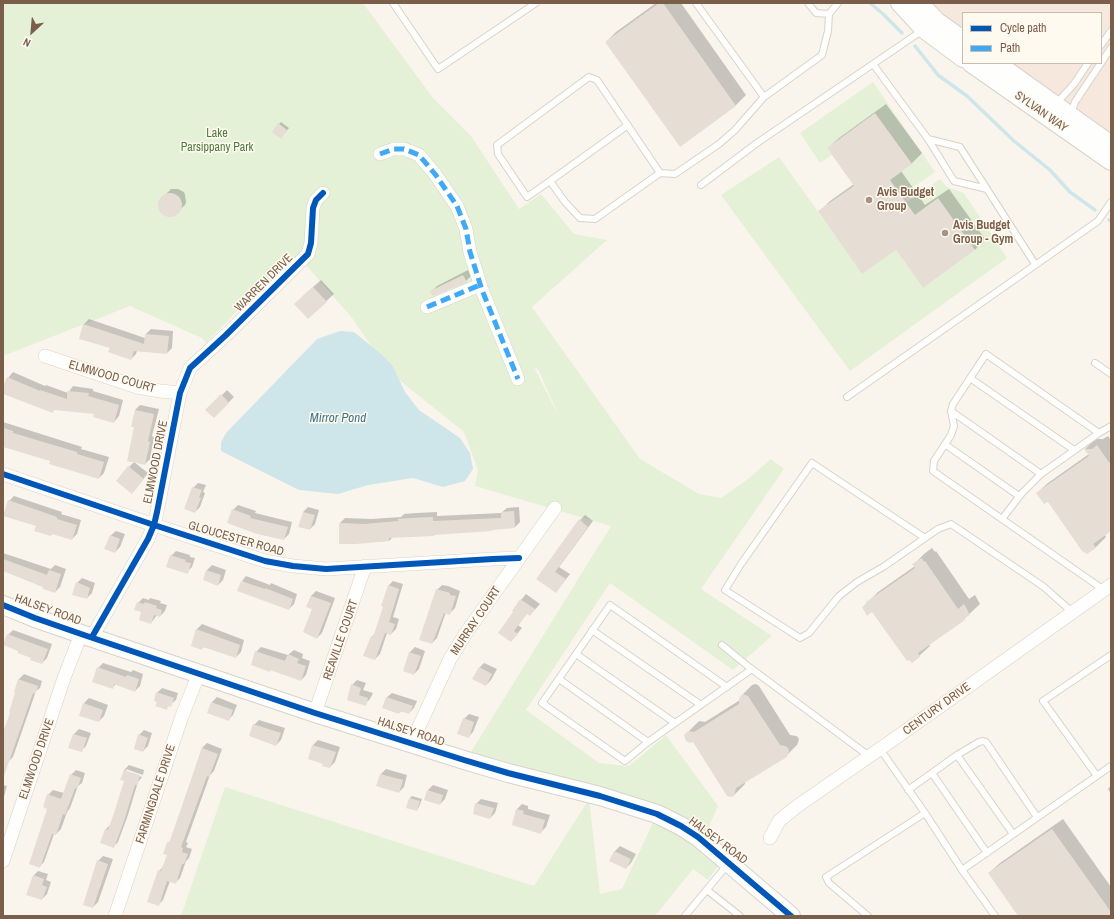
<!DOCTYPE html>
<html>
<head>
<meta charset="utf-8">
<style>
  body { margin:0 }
  #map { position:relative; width:1114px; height:919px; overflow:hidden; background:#f9f5ed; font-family:"Archivo Narrow",sans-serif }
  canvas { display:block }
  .frame { position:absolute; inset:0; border:4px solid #7a5e4a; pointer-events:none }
  .legend { position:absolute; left:962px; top:12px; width:140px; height:52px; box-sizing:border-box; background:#fffaf0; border:1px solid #cabcae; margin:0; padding:5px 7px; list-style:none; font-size:12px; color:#7a5e4a }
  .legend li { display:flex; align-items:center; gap:8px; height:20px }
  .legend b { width:20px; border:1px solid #cabcae }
  .north { position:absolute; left:12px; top:12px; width:40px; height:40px; -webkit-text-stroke:3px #fffaf0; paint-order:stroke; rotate:206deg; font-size:11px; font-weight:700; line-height:16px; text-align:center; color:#7a5e4a }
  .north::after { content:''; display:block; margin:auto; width:14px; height:18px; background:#7a5e4a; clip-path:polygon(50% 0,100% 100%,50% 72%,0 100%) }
</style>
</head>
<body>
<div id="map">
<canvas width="1114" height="919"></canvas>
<div class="frame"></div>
<ul class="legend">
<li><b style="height:5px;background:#0057b8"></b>Cycle path</li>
<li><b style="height:5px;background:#3fa9f5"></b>Path</li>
</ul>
<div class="north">N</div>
</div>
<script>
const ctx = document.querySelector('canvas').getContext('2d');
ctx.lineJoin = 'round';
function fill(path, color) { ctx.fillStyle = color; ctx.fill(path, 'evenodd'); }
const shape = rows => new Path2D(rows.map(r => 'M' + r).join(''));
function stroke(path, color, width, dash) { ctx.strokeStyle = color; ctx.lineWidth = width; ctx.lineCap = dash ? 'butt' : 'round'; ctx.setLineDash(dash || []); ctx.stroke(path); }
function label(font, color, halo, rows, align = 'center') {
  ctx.font = font + ' "Archivo Narrow",sans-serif'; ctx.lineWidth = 3; ctx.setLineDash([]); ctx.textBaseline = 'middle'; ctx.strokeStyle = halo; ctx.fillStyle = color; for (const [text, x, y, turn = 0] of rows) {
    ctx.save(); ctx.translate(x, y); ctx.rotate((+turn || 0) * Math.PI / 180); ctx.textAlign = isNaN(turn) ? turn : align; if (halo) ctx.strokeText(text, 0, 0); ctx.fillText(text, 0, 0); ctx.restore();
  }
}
const commercial = shape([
  [931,3,1111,3,1111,135,1008,63,1101,63,1101,13,963,13,963,31,943,17]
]);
const green = shape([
  [3,3,363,3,433,98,471,136,519,209,541,194,574,234,607,240,532,307,640,459,699,494,721,498,748,479,771,459,784,469,701,589,772,636,733,670,610,583,526,710,599,763,629,766,666,735,718,806,702,842,723,859,708,880,693,869,655,916,181,916,225,787,534,886,589,799,600,894,622,889,657,814,466,760,611,526,475,486,478,470,464,432,389,372,352,318,299,257,253,295,206,343,202,338,130,306,3,356],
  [536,368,539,371,560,419,535,369],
  [873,82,935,172,901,196,890,180,912,164,875,114,827,148,832,155,820,163,800,133],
  [779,157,862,273,896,250,923,288,975,250,938,199,915,215,906,203,940,179,947,187,964,193,1007,258,850,371,721,195]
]);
const water = shape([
  [340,331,354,332,381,354,392,365,405,392,419,410,460,438,470,453,473,469,465,481,443,487,413,478,368,485,338,494,299,490,221,451,221,442,226,433,317,339]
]);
const shadow = shape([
  [656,3,681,3,746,95,736,105,680,145,606,42,616,32],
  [886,104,922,153,911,164,901,171,925,205,949,189,985,239,975,250,896,248,819,212,830,201,854,184,828,148,839,138],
  [281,122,289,128,283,135,279,124],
  [171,189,178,189,184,192,185,195,186,202,185,205,174,215,166,215,160,210,159,203,160,200],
  [468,270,471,276,466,281,432,291,437,286],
  [321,280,334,294,308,318,303,296],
  [89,319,145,338,146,334,151,329,173,331,172,348,167,353,137,351,136,354,131,359,111,347,80,338,84,324],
  [13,372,45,386,46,385,68,393,73,386,93,389,93,391,123,400,119,416,114,422,95,413,55,409,53,411,3,393,3,389,8,378],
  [227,390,234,397,214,417,207,410],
  [140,405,159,409,152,436,154,437,150,459,145,464,135,427,135,410],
  [3,422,82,447,81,449,109,457,104,473,99,478,52,460,3,446],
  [1108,436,1111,440,1111,530,1105,535,1106,537,1096,547,1087,553,1048,500,1037,493,1048,483,1089,454,1085,449,1095,439,1103,439],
  [134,462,148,473,132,493,129,467],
  [198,483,206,485,203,492,205,493,200,507,195,512,193,488],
  [14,496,62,512,61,514,81,520,77,534,72,539,53,533,51,535,37,525,9,501],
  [238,505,256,511,255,513,292,522,289,534,284,539,233,510],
  [308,507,319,510,315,524,310,529,303,512],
  [519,507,520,522,515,527,494,528,492,530,393,537,389,541,340,543,340,523,345,518,371,519,401,517,404,514,417,513,437,512,437,516,501,513,507,508],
  [585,515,593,521,559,567,570,574,556,592,538,579,580,520],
  [116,531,125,534,120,547,115,552,110,536],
  [932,548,935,552,936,551,969,599,975,595,980,604,964,619,929,644,930,646,919,656,872,611,863,607,878,592,915,566,914,564,924,554],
  [176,551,190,555,190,557,195,558,192,567,187,572,171,556],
  [3,553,51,569,55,565,66,569,60,587,55,592,3,570],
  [212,565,226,570,223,580,218,585,204,580,207,570],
  [246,576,270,585,271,583,297,594,294,604,289,609,242,581],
  [82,578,95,583,92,593,87,598,77,583],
  [393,581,403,584,393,617,399,619,396,629,391,634,387,633,380,654,375,659,372,637,375,633,385,606,388,586],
  [442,585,448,586,460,591,455,608,450,613,446,612,437,638,432,643,437,590],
  [316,591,335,598,322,633,317,638,313,608,307,606,311,596],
  [526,594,540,604,530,615,527,613,518,625,522,628,511,641,515,612,513,610],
  [143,598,149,600,150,598,161,601,160,603,167,605,165,611,160,616,157,615,151,623,142,611,138,603],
  [202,624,244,640,241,652,236,657,204,647,202,648,193,645,197,629],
  [13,630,52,644,47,658,42,663,32,657,8,635],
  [261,647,288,655,294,650,303,654,302,658,310,661,306,675,301,680,271,669,270,670,256,652],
  [415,647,425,651,419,669,414,674,404,671,410,652],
  [103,663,131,672,133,670,143,674,140,686,135,691,116,684,112,688,98,668],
  [484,663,497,669,491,680,486,685,479,668],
  [24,674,42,681,40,688,36,691,13,757,8,762,3,761,3,742,17,692,15,692,19,679],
  [357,680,366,683,363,690,373,693,370,699,365,704,348,699,352,685],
  [756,684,759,686,790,735,796,736,798,737,799,740,797,745,786,756,745,781,745,784,734,795,694,741,685,735,699,721,705,722,740,700,741,696,752,685],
  [162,688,178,693,176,700,166,708,158,702,157,693],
  [392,693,417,701,414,708,409,713,401,711,399,713,386,698],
  [217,697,237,705,233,715,228,720,212,702],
  [89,698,108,705,104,716,99,721,84,703],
  [469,714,479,717,473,732,468,737,464,719],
  [259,720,285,728,281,740,276,745,254,725],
  [79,729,91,733,86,746,81,751,74,734],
  [144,730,152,733,148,746,143,751,139,735],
  [318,740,340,747,335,762,330,767,324,763,313,745],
  [207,743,222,749,214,771,210,775,186,842,188,843,186,847,192,849,189,858,186,861,180,878,175,883,170,881,163,900,158,905,159,871,164,866,168,855,168,843,171,840,202,748],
  [129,765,144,770,143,775,126,769,126,772,142,777,138,782,128,815,118,842,113,847,101,842,106,829,111,824,125,780,124,770],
  [386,769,407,775,404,787,399,792,377,785,381,774],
  [76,770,85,773,82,783,78,786,70,808,67,812,61,829,56,834,54,834,44,862,39,867,49,808,48,795,53,790,64,793,71,775],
  [3,785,7,786,3,800],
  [433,785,448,790,445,799,440,804,428,790],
  [1111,785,1111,794,1108,789],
  [412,796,422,799,419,807,417,810,410,798],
  [481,799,498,803,495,813,490,818,476,804],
  [522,804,528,806,528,809,550,815,546,827,541,832,513,824,517,809],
  [1063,819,1111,887,1111,916,1019,916,989,873,1000,863],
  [620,846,636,854,631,863,626,868,611,861,615,851],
  [103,856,113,859,98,902,93,907,98,861],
  [38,871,48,874,46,880,51,882,47,894,42,899,33,876]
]);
const stream = shape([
  [870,3,883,14,902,33],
  [915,46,938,75,967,96,1014,141,1050,170,1070,192,1095,210],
  [1109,220,1111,221]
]);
const building = shape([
  [659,3,663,3,736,106,680,147,605,42],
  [875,113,912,164,890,180,901,196,915,215,938,198,975,250,923,288,896,250,862,274,818,211,854,186,827,148],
  [278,123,287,130,281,139,272,132],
  '158 205a12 12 0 1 1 24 0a12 12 0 1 1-24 0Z',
  [463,275,467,282,433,296,430,291],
  [313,287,327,302,308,319,294,304],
  [83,324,144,344,145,334,169,336,167,354,134,351,131,360,108,352,110,348,79,339],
  [7,377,40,391,40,390,67,399,67,391,89,393,88,396,119,405,114,423,93,417,94,414,54,410,53,413,3,394,3,386],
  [221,394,229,403,214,418,205,410],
  [135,410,154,414,148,441,150,442,145,465,127,461,134,427,131,427],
  [3,428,13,431,13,433,77,452,77,454,104,462,99,479,49,464,50,461,3,447],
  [1097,445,1111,465,1111,531,1093,544,1096,548,1087,554,1082,551,1048,502,1044,504,1036,493,1089,456,1084,449,1092,449],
  [128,466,144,479,132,494,116,481],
  [192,487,202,490,199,497,201,498,195,513,184,509],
  [8,500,57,517,57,519,77,525,72,540,52,534,51,536,34,531,36,526,3,516],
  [232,509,251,516,250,518,288,527,284,540,257,534,227,523],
  [514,511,515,528,492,530,492,531,434,535,434,536,389,538,389,541,356,544,339,544,339,523,365,524,398,521,398,519,411,518,433,517,433,521,501,518,501,512],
  [303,512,315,515,310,530,298,527],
  [579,519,588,527,555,572,566,579,556,593,536,579],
  [110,535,120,539,115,553,104,549],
  [170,555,186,560,185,562,191,563,188,574,166,567],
  [922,558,924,562,925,561,958,609,964,604,970,615,964,618,965,620,918,653,920,657,912,663,909,660,907,661,872,612,867,616,862,607,867,604,866,602,915,568,912,564],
  [3,559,47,575,49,570,61,574,55,593,43,589,43,587,3,571],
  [206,570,221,575,218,586,203,580],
  [241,581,265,589,265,588,293,599,289,610,237,591],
  [76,582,90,588,87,599,72,595],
  [388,585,399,589,389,622,395,624,391,635,385,633,375,660,363,656,371,636,373,637,383,607,381,606],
  [436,589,450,593,450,595,456,596,450,615,444,613,432,644,419,640],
  [311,596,331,603,317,639,303,632,312,609,306,607],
  [520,599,535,609,530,616,527,614,514,631,518,634,511,642,498,633,513,612,512,611],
  [137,602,144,604,145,602,157,606,156,608,162,610,160,617,154,615,151,624,139,620,141,612,134,610],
  [196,629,240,645,236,658,203,647,202,650,191,646],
  [7,634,48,649,42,664,30,660,31,658,18,653,18,651,3,645],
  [255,651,285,661,288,654,299,659,297,663,306,666,301,681,270,670,270,672,251,665],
  [409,652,421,656,414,675,403,671],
  [97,667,126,677,127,675,139,679,135,692,114,684,113,689,92,682],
  [479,667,492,674,486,686,472,679],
  [18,679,38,686,35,694,33,693,4,776,3,732,10,713,9,712,15,693,14,692],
  [351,684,361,688,359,695,368,698,366,706,347,700],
  [156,692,174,698,171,707,168,706,167,710,155,706,157,702,154,701],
  [743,694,748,696,780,745,785,746,788,748,789,751,787,757,736,788,734,796,730,797,727,796,693,742,690,743,686,741,684,735,688,731,694,732,739,704,739,698],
  [386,697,413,706,409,714,400,711,399,714,382,708],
  [211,702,233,710,229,721,207,713],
  [83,703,103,710,99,722,79,716],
  [463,718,474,722,469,738,457,734],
  [253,724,281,733,276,746,249,736],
  [73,734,87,738,82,752,68,748],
  [138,734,148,738,143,752,134,749],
  [312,745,336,752,330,768,322,766,323,764,308,759],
  [202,748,218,754,209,777,207,776,181,847,183,848,182,852,188,854,184,864,182,864,176,884,167,881,159,906,147,902,158,870,161,871,167,855,163,854,167,842,169,843],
  [124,770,140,775,137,785,135,785,124,821,114,848,100,843,105,829,108,830,115,810,124,781,120,780],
  [70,774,81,778,77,789,75,788,65,815,63,814,56,835,52,834,40,868,29,864,47,809,43,807,47,794,61,799],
  [380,774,403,780,399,793,376,786],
  [427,790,443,795,440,805,424,800],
  [409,798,420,801,417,811,406,808],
  [475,803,494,808,490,819,473,814],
  [516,809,524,811,523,814,545,820,541,834,512,825],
  [1052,829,1111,912,1111,916,1018,916,988,873],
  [614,851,631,859,626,869,609,861],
  [97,860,108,864,93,908,83,905],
  [33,875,44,879,42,885,47,887,42,900,26,895]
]);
const lane = shape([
  [393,3,438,69,536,3],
  [696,3,764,97],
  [808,3,816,13,829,14],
  [1101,45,1111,31],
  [1101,63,1111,48],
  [873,64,928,139,960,147,1035,264],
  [1056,104,1074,84,1088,63],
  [1071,114,1075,102,1101,63],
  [928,139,954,181,987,189],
  [660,173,597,80,589,77,497,145,498,154,527,197,550,181,565,202,580,218,595,219,660,173,675,174,719,144,735,130,764,97,822,55,828,31,829,14,838,3],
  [550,181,628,125],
  [701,185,757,143,923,30],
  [1095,363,1111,374],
  [970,378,1074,450],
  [847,397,1098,221,1111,202],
  [951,411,1041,474],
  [946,445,1019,496],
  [1002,519,1022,493,1041,474,1099,433],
  [925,538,883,567,857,582,839,596,809,633,800,638,725,590,741,564,812,463,925,538,938,529,951,524,1044,587,1072,612],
  [1104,590,933,471,934,461,951,435,954,426,951,411,953,404,986,354,1099,433,1111,426],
  [592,630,701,705],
  [722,645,749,667,869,756],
  [576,654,675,723],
  [559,679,648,742],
  [727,687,610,605,542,703,625,761,648,742,752,669],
  [957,755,1013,834],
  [1097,776,1043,701,1111,655],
  [908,790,932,773],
  [925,813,962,870],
  [987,853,932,773,957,755,979,742,983,741,986,742,1037,817],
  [707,890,740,916],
  [685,916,728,864],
  [868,916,829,883,826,877,925,813,880,749],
  [995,916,962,870,1111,766]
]);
const street = shape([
  [380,154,394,149,404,149,419,155,435,174,457,206,466,229,470,252,482,290,518,379],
  [427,307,480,285],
  [45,356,137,387,160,391,180,393],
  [3,474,154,525,265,561,293,566,326,569,493,559,519,558],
  [92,637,148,539,154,525,157,512,180,393,190,368,226,335,308,254,311,243,313,208,316,200,323,193],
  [315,713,365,566],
  [411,744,450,659,466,633,555,508],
  [770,838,779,821,796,807,897,737,1111,585],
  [3,861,64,678,81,634],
  [115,916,182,716,199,673]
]);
const secondary = shape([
  [900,3,924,29,963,58],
  [919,3,936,21,963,40],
  [971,63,1111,161],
  [996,63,1111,145],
  [3,605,35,618,81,634,315,713,464,760,508,773,600,796,657,814,681,826,698,837,791,916]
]);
const quiet = shape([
  [380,154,394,149,404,149,419,155,435,174,457,206,466,229,470,252,482,290,518,379],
  [427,307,480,285]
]);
const cycleway = shape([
  [3,474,154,525,265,561,293,566,326,569,493,559,519,558],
  [3,605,35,618,81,634,315,713,464,760,508,773,600,796,657,814,681,826,698,837,791,916],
  [92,637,148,539,154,525,157,512,180,393,190,368,226,335,308,254,311,243,313,208,316,200,323,193]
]);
const markers = [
  [869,200,4,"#a69383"],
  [945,233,4,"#a69383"]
];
const streetNames = [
  ["SYLVAN WAY",1041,112,35],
  ["WARREN DRIVE",264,283,-45],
  ["ELMWOOD COURT",112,377,16],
  ["ELMWOOD DRIVE",156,462,-79],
  ["GLOUCESTER ROAD",236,539,16],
  ["HALSEY ROAD",48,610,20],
  ["MURRAY COURT",476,621,-56],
  ["REAVILLE COURT",341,640,-71],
  ["CENTURY DRIVE",937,709,-36],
  ["HALSEY ROAD",411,732,18],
  ["ELMWOOD DRIVE",37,759,-71],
  ["FARMINGDALE DRIVE",156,794,-72],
  ["HALSEY ROAD",718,841,37]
];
const parkNames = [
  ["Lake",217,134],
  ["Parsippany Park",217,148]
];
const poiNames = [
  ["Avis Budget",877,193],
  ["Group",877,207],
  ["Avis Budget",953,226],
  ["Group - Gym",953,240]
];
const waterNames = [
  ["Mirror Pond",338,419]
];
fill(commercial, '#f7e8de');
fill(green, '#e4f1d7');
fill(water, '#cee6ea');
fill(shadow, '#0003');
stroke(stream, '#cee6ea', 3.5);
fill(building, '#e6ded4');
stroke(lane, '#d8d2cb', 8);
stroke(street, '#d8d2cb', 14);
stroke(secondary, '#d9d2cb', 20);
stroke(lane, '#fefefc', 6);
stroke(street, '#fefefc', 13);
stroke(secondary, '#fefefc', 18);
stroke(quiet, '#3fa9f5', 5, [10, 5]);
stroke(cycleway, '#0057b8', 6);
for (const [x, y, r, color] of markers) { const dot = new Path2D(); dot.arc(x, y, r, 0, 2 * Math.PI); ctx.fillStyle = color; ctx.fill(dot); stroke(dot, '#fffaf0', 1.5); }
label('12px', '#7a5e4a', '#fffaf0', streetNames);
label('12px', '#4c7a3e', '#fffaf0', parkNames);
label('bold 12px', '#7a5e4a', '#fffaf0', poiNames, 'left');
label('italic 13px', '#3f7787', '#fffaf0', waterNames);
</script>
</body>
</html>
